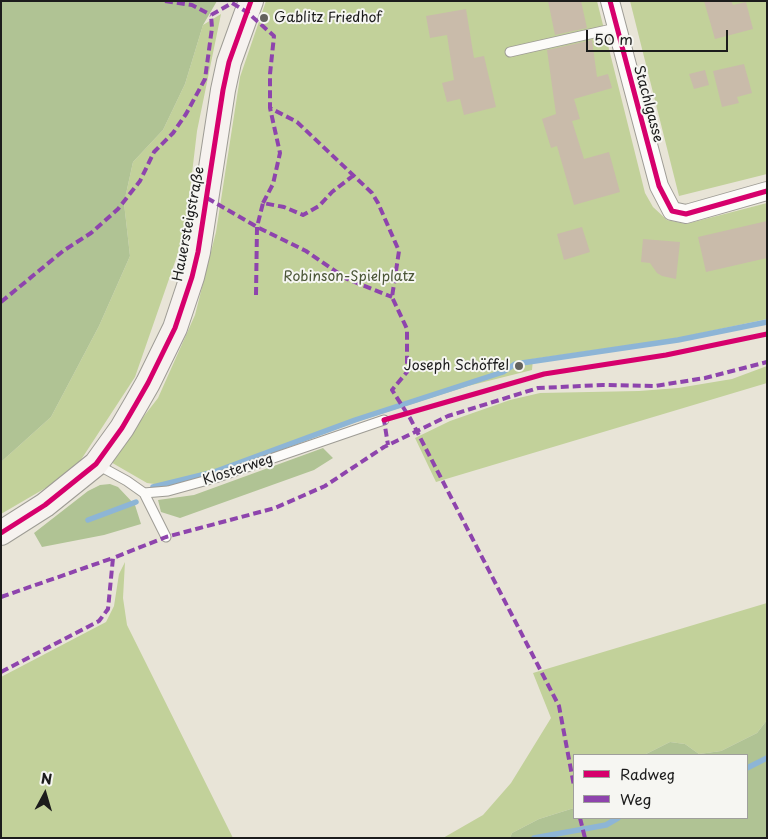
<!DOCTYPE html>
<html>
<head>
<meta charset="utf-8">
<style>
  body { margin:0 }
  #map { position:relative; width:768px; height:839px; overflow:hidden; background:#e8e4d7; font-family:"Playpen Sans",sans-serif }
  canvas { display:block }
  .frame { position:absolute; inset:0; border:2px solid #1c1c1c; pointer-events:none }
  .legend { position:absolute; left:573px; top:754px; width:175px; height:65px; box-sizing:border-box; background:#f6f6f2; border:1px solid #9f9f9c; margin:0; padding:6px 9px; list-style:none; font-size:15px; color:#1c1c1c }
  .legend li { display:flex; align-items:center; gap:10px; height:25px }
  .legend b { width:25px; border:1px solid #9f9f9c }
  .north { position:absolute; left:20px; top:769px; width:50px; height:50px; -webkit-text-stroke:4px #f6f6f2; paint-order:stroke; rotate:6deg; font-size:14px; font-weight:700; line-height:20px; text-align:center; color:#1c1c1c }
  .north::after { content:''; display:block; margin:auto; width:18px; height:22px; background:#1c1c1c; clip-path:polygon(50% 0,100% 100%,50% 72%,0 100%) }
  .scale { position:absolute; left:586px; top:30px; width:142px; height:22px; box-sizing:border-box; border:2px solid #1c1c1c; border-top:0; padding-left:6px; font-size:15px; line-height:18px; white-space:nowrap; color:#1c1c1c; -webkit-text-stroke:4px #f6f6f2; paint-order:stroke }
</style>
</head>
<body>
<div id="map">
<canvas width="768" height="839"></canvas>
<div class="frame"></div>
<ul class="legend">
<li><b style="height:6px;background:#d6006c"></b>Radweg</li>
<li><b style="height:6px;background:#8e44ad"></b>Weg</li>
</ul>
<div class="north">N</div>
<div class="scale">50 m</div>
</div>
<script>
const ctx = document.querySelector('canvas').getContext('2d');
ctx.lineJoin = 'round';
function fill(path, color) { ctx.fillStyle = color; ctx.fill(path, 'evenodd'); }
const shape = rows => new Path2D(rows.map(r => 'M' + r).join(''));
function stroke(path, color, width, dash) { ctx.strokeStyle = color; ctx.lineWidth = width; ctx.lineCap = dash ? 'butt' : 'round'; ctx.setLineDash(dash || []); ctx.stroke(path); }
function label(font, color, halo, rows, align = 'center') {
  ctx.font = font + ' "Playpen Sans",sans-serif'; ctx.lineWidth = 4; ctx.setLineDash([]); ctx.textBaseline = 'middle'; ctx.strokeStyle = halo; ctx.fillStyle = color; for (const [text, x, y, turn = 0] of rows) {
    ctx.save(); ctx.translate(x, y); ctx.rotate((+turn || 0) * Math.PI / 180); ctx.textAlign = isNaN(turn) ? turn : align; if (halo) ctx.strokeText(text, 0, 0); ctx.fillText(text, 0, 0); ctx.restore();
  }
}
const green = shape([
  [266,1,597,1,645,193,653,207,667,220,686,224,767,203,767,319,678,338,533,359,532,370,468,386,356,422,217,473,169,486,147,483,109,461,158,398,195,315,216,232,240,77],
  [630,1,767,1,767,174,679,196],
  [221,14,197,131,185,233,135,377,73,472,1,514,1,462,51,417,99,326,130,256,124,203,133,162,163,130,185,84,203,25],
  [767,366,767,383,436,482,415,438,450,421,510,400,540,393,639,391,678,388,732,379],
  [125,562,123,598,127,625,233,838,1,838,1,677,106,622,114,606,119,574],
  [767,603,767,720,757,733,721,751,699,754,685,744,670,742,644,755,574,755,574,808,539,819,512,833,510,838,443,838,483,815,511,783,551,718,533,673]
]);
const forest = shape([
  [1,1,217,1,203,25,185,84,163,130,133,162,124,203,130,256,99,326,51,417,1,462],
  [323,448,333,458,314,470,180,518,161,512,158,500,194,495],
  [110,484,118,487,135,505,141,524,104,535,42,547,34,533,88,491,100,485],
  [767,720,767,838,510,838,512,833,539,819,574,808,574,818,747,818,747,755,644,755,670,742,685,744,699,754,721,751,757,733]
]);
const stream = shape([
  [153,487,214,472,355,420,503,372,515,364,678,340,767,322],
  [88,520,136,502],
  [747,768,767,758],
  [534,838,606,825,618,818]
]);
const building = shape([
  [548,1,581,1,587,28,555,35],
  [704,1,731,1,733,5,746,2,753,29,715,39],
  [466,9,474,58,484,56,496,107,464,115,460,99,447,102,442,83,454,80,447,35,430,38,426,16],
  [592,40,597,77,608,74,612,88,574,99,580,119,572,121,584,159,609,152,620,192,574,205,557,146,551,148,542,119,556,114,547,50],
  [744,64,752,93,737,97,739,103,722,107,713,71],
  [705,70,709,85,694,89,689,74],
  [767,221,767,258,706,272,698,237],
  [582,227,590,252,564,260,557,234],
  [643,239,680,242,676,279,662,276,657,273,650,263,641,262]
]);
const lane = shape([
  [510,52,616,28],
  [96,464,127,481,144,493,168,491,215,478,384,420],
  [144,493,166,537]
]);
const street = shape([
  [610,1,659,186,672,211,686,214,767,191]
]);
const secondary = shape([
  [1,533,45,505,96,464,122,428,136,404,148,383,175,328,192,277,198,252,223,90,229,62,251,1]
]);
const quiet = shape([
  [165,1,192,5,211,15],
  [207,198,257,227,306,251,347,279,392,297],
  [263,203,273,184,280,153,270,108],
  [256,295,257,227,263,203,284,207,303,215,319,206,332,192,354,175],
  [1,302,63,251,91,233,118,209,140,181,154,152,173,133,186,114,205,79,212,28,211,15,232,3,247,12,274,36,270,74,270,108,297,122,372,193,378,203,399,251,392,297,407,329,407,372,392,390,410,418,559,706,574,786],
  [387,419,384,420,388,445],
  [1,597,113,558],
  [1,672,99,621,108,609,113,558,166,537,275,508,325,486,384,447,448,416,538,388,603,385,655,386,705,378,767,362],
  [580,818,585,838]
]);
const cycleway = shape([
  [610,1,659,186,672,211,686,214,767,191],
  [384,420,544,374,666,355,767,334],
  [1,533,45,505,96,464,122,428,136,404,148,383,175,328,192,277,198,252,223,90,229,62,251,1]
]);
const markers = [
  [264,18,5,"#63625d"],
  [519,366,5,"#63625d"]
];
const poiNames = [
  ["Gablitz Friedhof",274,18],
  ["Joseph Schöffel",509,366,"right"]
];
const streetNames = [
  ["Stachlgasse",648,104,75],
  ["Hauersteigstraße",189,224,-79],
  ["Klosterweg",238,470,-18]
];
const parkNames = [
  ["Robinson-Spielplatz",349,277]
];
fill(green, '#c2d19a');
fill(forest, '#b0c394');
stroke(stream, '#8db5d6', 5.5);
fill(building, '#c9bbaa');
stroke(lane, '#9e9c95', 11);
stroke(street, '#9e9c95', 20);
stroke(secondary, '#9e9c95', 26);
stroke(lane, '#fcfbf9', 9);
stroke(street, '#fcfbf9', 18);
stroke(secondary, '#f6f2ef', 24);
stroke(quiet, '#8e44ad', 4, [8, 4]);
stroke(cycleway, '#d6006c', 5);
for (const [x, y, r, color] of markers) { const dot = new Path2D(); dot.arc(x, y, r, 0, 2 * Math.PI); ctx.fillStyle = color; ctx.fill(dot); stroke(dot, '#f6f6f2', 2); }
label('14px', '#1c1c1c', '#f6f6f2', poiNames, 'left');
label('14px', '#1c1c1c', '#f6f6f2', streetNames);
label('14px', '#4b5637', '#f6f6f2', parkNames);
</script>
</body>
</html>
